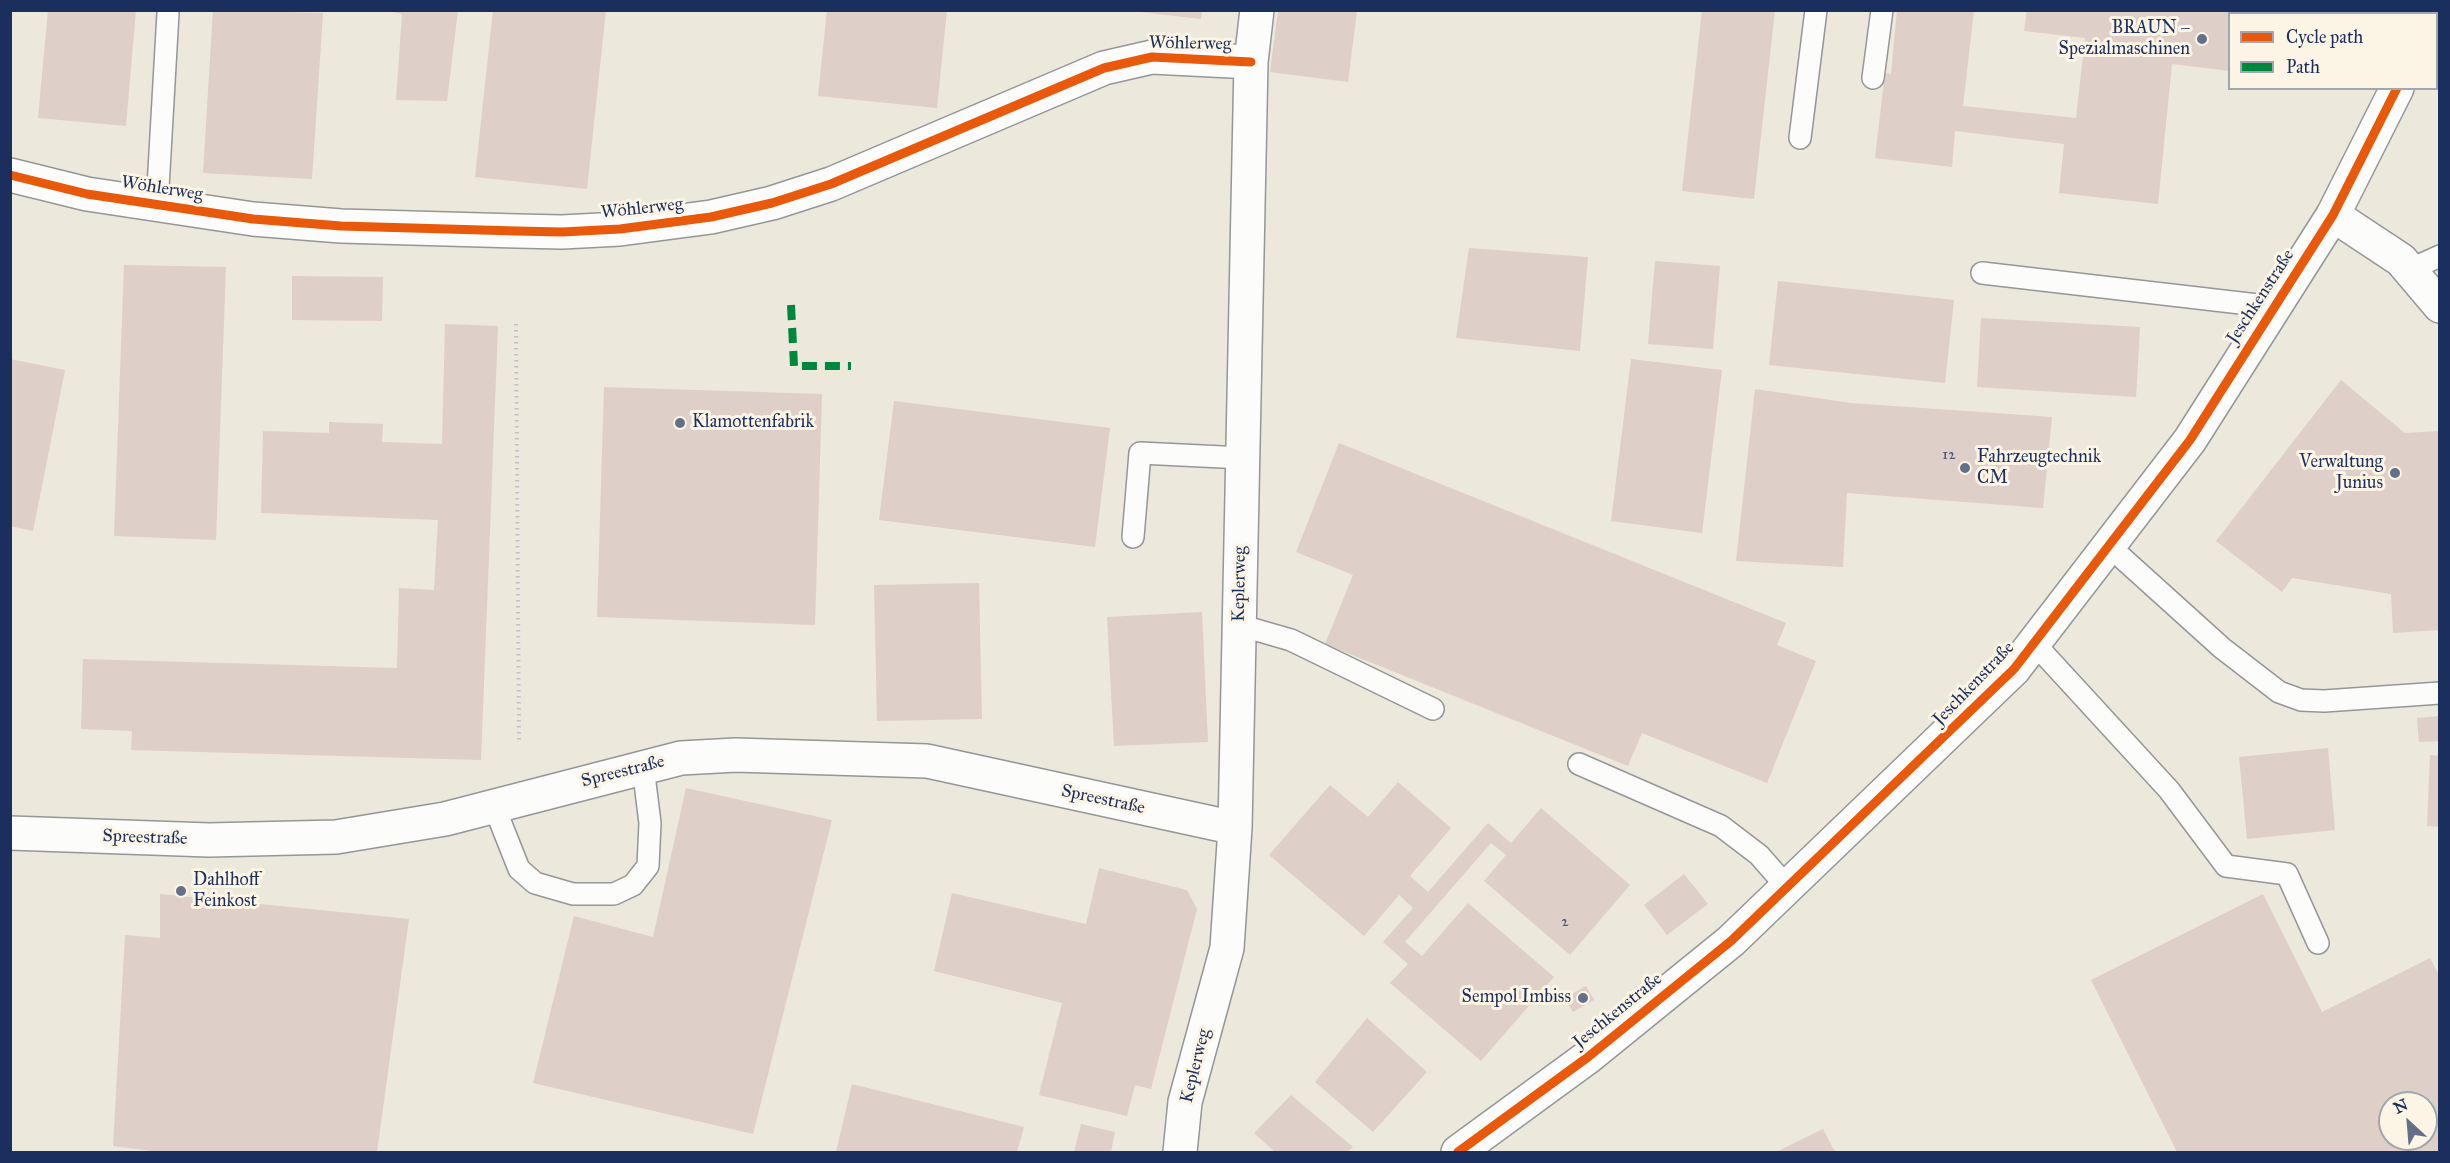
<!DOCTYPE html>
<html>
<head>
<meta charset="utf-8">
<style>
  body { margin:0 }
  #map { position:relative; width:2450px; height:1163px; overflow:hidden; background:#ece8db; font-family:"IM FELL Great Primer",serif }
  canvas { display:block }
  .frame { position:absolute; inset:0; border:12px solid #1b2f5e; pointer-events:none }
  .legend { position:absolute; left:2228px; top:12px; width:210px; height:78px; box-sizing:border-box; background:#fcf5e5; border:2px solid #a2a6af; margin:0; padding:8px 10px; list-style:none; font-size:18px; color:#1b2f5e }
  .legend li { display:flex; align-items:center; gap:12px; height:30px }
  .legend b { width:30px; border:2px solid #a2a6af }
  .north { position:absolute; left:2378px; top:1091px; width:60px; height:60px; box-sizing:border-box; background:#fcf5e5; border:2px solid #a2a6af; border-radius:50%; rotate:334deg; font-size:16px; font-weight:700; line-height:24px; text-align:center; color:#1b2f5e }
  .north::after { content:''; display:block; margin:auto; width:21px; height:27px; background:#64708a; clip-path:polygon(50% 0,100% 100%,50% 72%,0 100%) }
</style>
</head>
<body>
<div id="map">
<canvas width="2450" height="1163"></canvas>
<div class="frame"></div>
<ul class="legend">
<li><b style="height:8px;background:#e8590c"></b>Cycle path</li>
<li><b style="height:8px;background:#00873e"></b>Path</li>
</ul>
<div class="north">N</div>
</div>
<script>
const ctx = document.querySelector('canvas').getContext('2d');
ctx.lineJoin = 'round';
function fill(path, color) { ctx.fillStyle = color; ctx.fill(path, 'evenodd'); }
const shape = rows => new Path2D(rows.map(r => 'M' + r).join(''));
function stroke(path, color, width, dash) { ctx.strokeStyle = color; ctx.lineWidth = width; ctx.lineCap = dash ? 'butt' : 'round'; ctx.setLineDash(dash || []); ctx.stroke(path); }
function label(font, color, halo, rows, align = 'center') {
  ctx.font = font + ' "IM FELL Great Primer",serif'; ctx.lineWidth = 6; ctx.setLineDash([]); ctx.textBaseline = 'middle'; ctx.strokeStyle = halo; ctx.fillStyle = color; for (const [text, x, y, turn = 0] of rows) {
    ctx.save(); ctx.translate(x, y); ctx.rotate((+turn || 0) * Math.PI / 180); ctx.textAlign = isNaN(turn) ? turn : align; if (halo) ctx.strokeText(text, 0, 0); ctx.fillText(text, 0, 0); ctx.restore();
  }
}
const building = shape([
  [48,10,136,10,126,126,38,118],
  [213,10,323,13,312,179,203,173],
  [384,10,458,10,447,101,396,100,402,14],
  [493,10,606,10,587,189,475,177],
  [827,10,947,10,937,108,818,96],
  [1123,10,1202,10,1201,19],
  [1278,10,1357,10,1348,82,1270,72],
  [1702,10,1775,10,1754,199,1682,191],
  [1897,10,1974,10,1963,106,2076,118,2085,38,2024,31,2027,10,2338,10,2337,14,2230,14,2230,71,2172,64,2158,204,2059,193,2064,144,1955,131,1952,167,1875,158,1885,73,1891,74],
  [1469,248,1588,257,1580,351,1456,338],
  [1655,261,1720,266,1713,349,1648,344],
  [124,265,226,267,216,540,114,536],
  [292,276,383,277,382,321,292,320],
  [1778,281,1954,300,1945,383,1769,365],
  [1981,318,2140,327,2136,397,1977,387],
  [445,324,498,326,481,760,131,750,132,731,81,729,83,659,397,668,399,588,434,590,438,520,261,513,263,431,329,433,329,422,383,424,382,442,442,444],
  [10,359,65,370,33,531,10,526],
  [1631,359,1722,370,1702,533,1611,521],
  [2341,380,2405,433,2440,431,2440,630,2393,633,2391,594,2292,578,2282,592,2216,541],
  [604,387,822,394,815,625,597,617],
  [1755,389,1851,403,2052,417,2043,508,1847,493,1843,567,1736,561],
  [894,401,1110,428,1095,547,879,520],
  [1339,443,1786,623,1777,645,1816,661,1767,783,1642,733,1628,766,1325,644,1353,575,1296,552],
  [979,583,982,719,877,721,874,585],
  [1202,612,1208,742,1114,746,1107,617],
  [2440,716,2440,741,2419,742,2417,718],
  [2328,748,2335,830,2247,839,2239,757],
  [2430,755,2440,756,2440,827,2427,826],
  [1398,782,1451,828,1410,876,1428,892,1488,823,1511,843,1541,808,1630,885,1570,955,1484,881,1506,855,1491,843,1405,942,1422,956,1468,903,1554,977,1481,1061,1390,983,1408,964,1383,942,1413,908,1399,895,1364,936,1269,855,1330,785,1368,817],
  [686,788,832,820,753,1134,533,1083,574,916,653,937],
  [1099,868,1187,890,1197,909,1151,1089,1135,1085,1127,1116,1039,1095,1062,1003,934,971,952,893,1086,924],
  [1684,874,1708,904,1667,935,1644,905],
  [160,894,409,919,377,1152,159,1152,113,1146,125,935,160,938],
  [2263,894,2322,1012,2430,958,2440,977,2440,1152,2177,1152,2091,980],
  [2390,1103,2426,1103,2426,1139,2390,1139],
  [1586,986,1594,1000,1573,1012,1565,998],
  [1367,1018,1427,1072,1373,1132,1315,1082],
  [852,1084,1024,1127,1017,1152,836,1152],
  [1291,1095,1353,1147,1347,1152,1275,1152,1254,1133],
  [1081,1124,1115,1132,1111,1152,1074,1152],
  [1823,1129,1835,1152,1776,1152]
]);
const path = shape([
  [516,324,519,743]
]);
const service = shape([
  [1873,78,1882,10],
  [1800,138,1816,10],
  [157,205,168,13],
  [2409,270,2440,256],
  [1982,273,2275,307],
  [1133,537,1140,453,1243,458],
  [2109,546,2222,648,2279,692,2301,700,2324,701,2440,693],
  [1239,625,1291,640,1433,709],
  [2034,643,2169,790,2226,866,2287,874,2318,943],
  [1579,764,1721,826,1759,855,1788,888],
  [494,806,519,869,535,883,573,894,614,894,633,885,648,866,650,823,643,767]
]);
const minor = shape([
  [10,175,87,194,253,219,341,226,517,231,562,232,620,229,711,217,772,203,831,184,1104,68,1152,57,1251,62],
  [2333,215,2401,260,2440,306],
  [10,833,209,840,336,837,445,819,681,758,736,755,927,761,1235,828],
  [1180,1152,1185,1102,1227,948,1235,828,1251,62,1257,10]
]);
const tertiary = shape([
  [2435,14,2437,10],
  [1458,1152,1588,1057,1731,941,2014,669,2190,440,2333,215,2397,88]
]);
const quiet = shape([
  [791,305,794,366,851,366]
]);
const cycleway = shape([
  [10,175,87,194,253,219,341,226,517,231,562,232,620,229,711,217,772,203,831,184,1104,68,1152,57,1251,62],
  [1458,1152,1588,1057,1731,941,2014,669,2190,440,2333,215,2397,88]
]);
const markers = [
  [2202,39,6,"#64708a"],
  [680,423,6,"#64708a"],
  [1965,468,6,"#64708a"],
  [2395,473,6,"#64708a"],
  [181,891,6,"#64708a"],
  [1583,998,6,"#64708a"]
];
const numberNames = [
  ["12",1949,455],
  ["2",1565,922]
];
const poiNames = [
  ["BRAUN –",2190,29],
  ["Spezialmaschinen",2190,50],
  ["Klamottenfabrik",692,423,"left"],
  ["Fahrzeugtechnik",1977,458,"left"],
  ["CM",1977,479,"left"],
  ["Verwaltung",2383,463],
  ["Junius",2383,484],
  ["Dahlhoff",193,881,"left"],
  ["Feinkost",193,902,"left"],
  ["Sempol Imbiss",1571,998]
];
const streetNames = [
  ["Wöhlerweg",1190,44,1],
  ["Wöhlerweg",162,189,9],
  ["Wöhlerweg",642,209,-6],
  ["Jeschkenstraße",2261,297,-57],
  ["Keplerweg",1240,584,-89],
  ["Jeschkenstraße",1974,684,-46],
  ["Spreestraße",623,772,-14],
  ["Spreestraße",1103,800,12],
  ["Spreestraße",145,838,2],
  ["Jeschkenstraße",1618,1011,-39],
  ["Keplerweg",1196,1066,-76]
];
fill(building, '#decfc8');
stroke(service, '#959697', 24);
stroke(minor, '#959697', 36);
stroke(tertiary, '#959697', 36);
stroke(path, '#c0c1c3', 4, [1.5, 4.5]);
stroke(service, '#fcfcfa', 21);
stroke(minor, '#fcfcfa', 33);
stroke(tertiary, '#fcfcfa', 33);
stroke(quiet, '#00873e', 8, [15, 8]);
stroke(cycleway, '#e8590c', 9);
for (const [x, y, r, color] of markers) { const dot = new Path2D(); dot.arc(x, y, r, 0, 2 * Math.PI); ctx.fillStyle = color; ctx.fill(dot); stroke(dot, '#fcf5e5', 2); }
label('15px', '#4c5778', null, numberNames);
label('18px', '#1b2f5e', '#fcf5e5', poiNames, 'right');
label('18px', '#1b2f5e', '#fcf5e5', streetNames);
</script>
</body>
</html>
